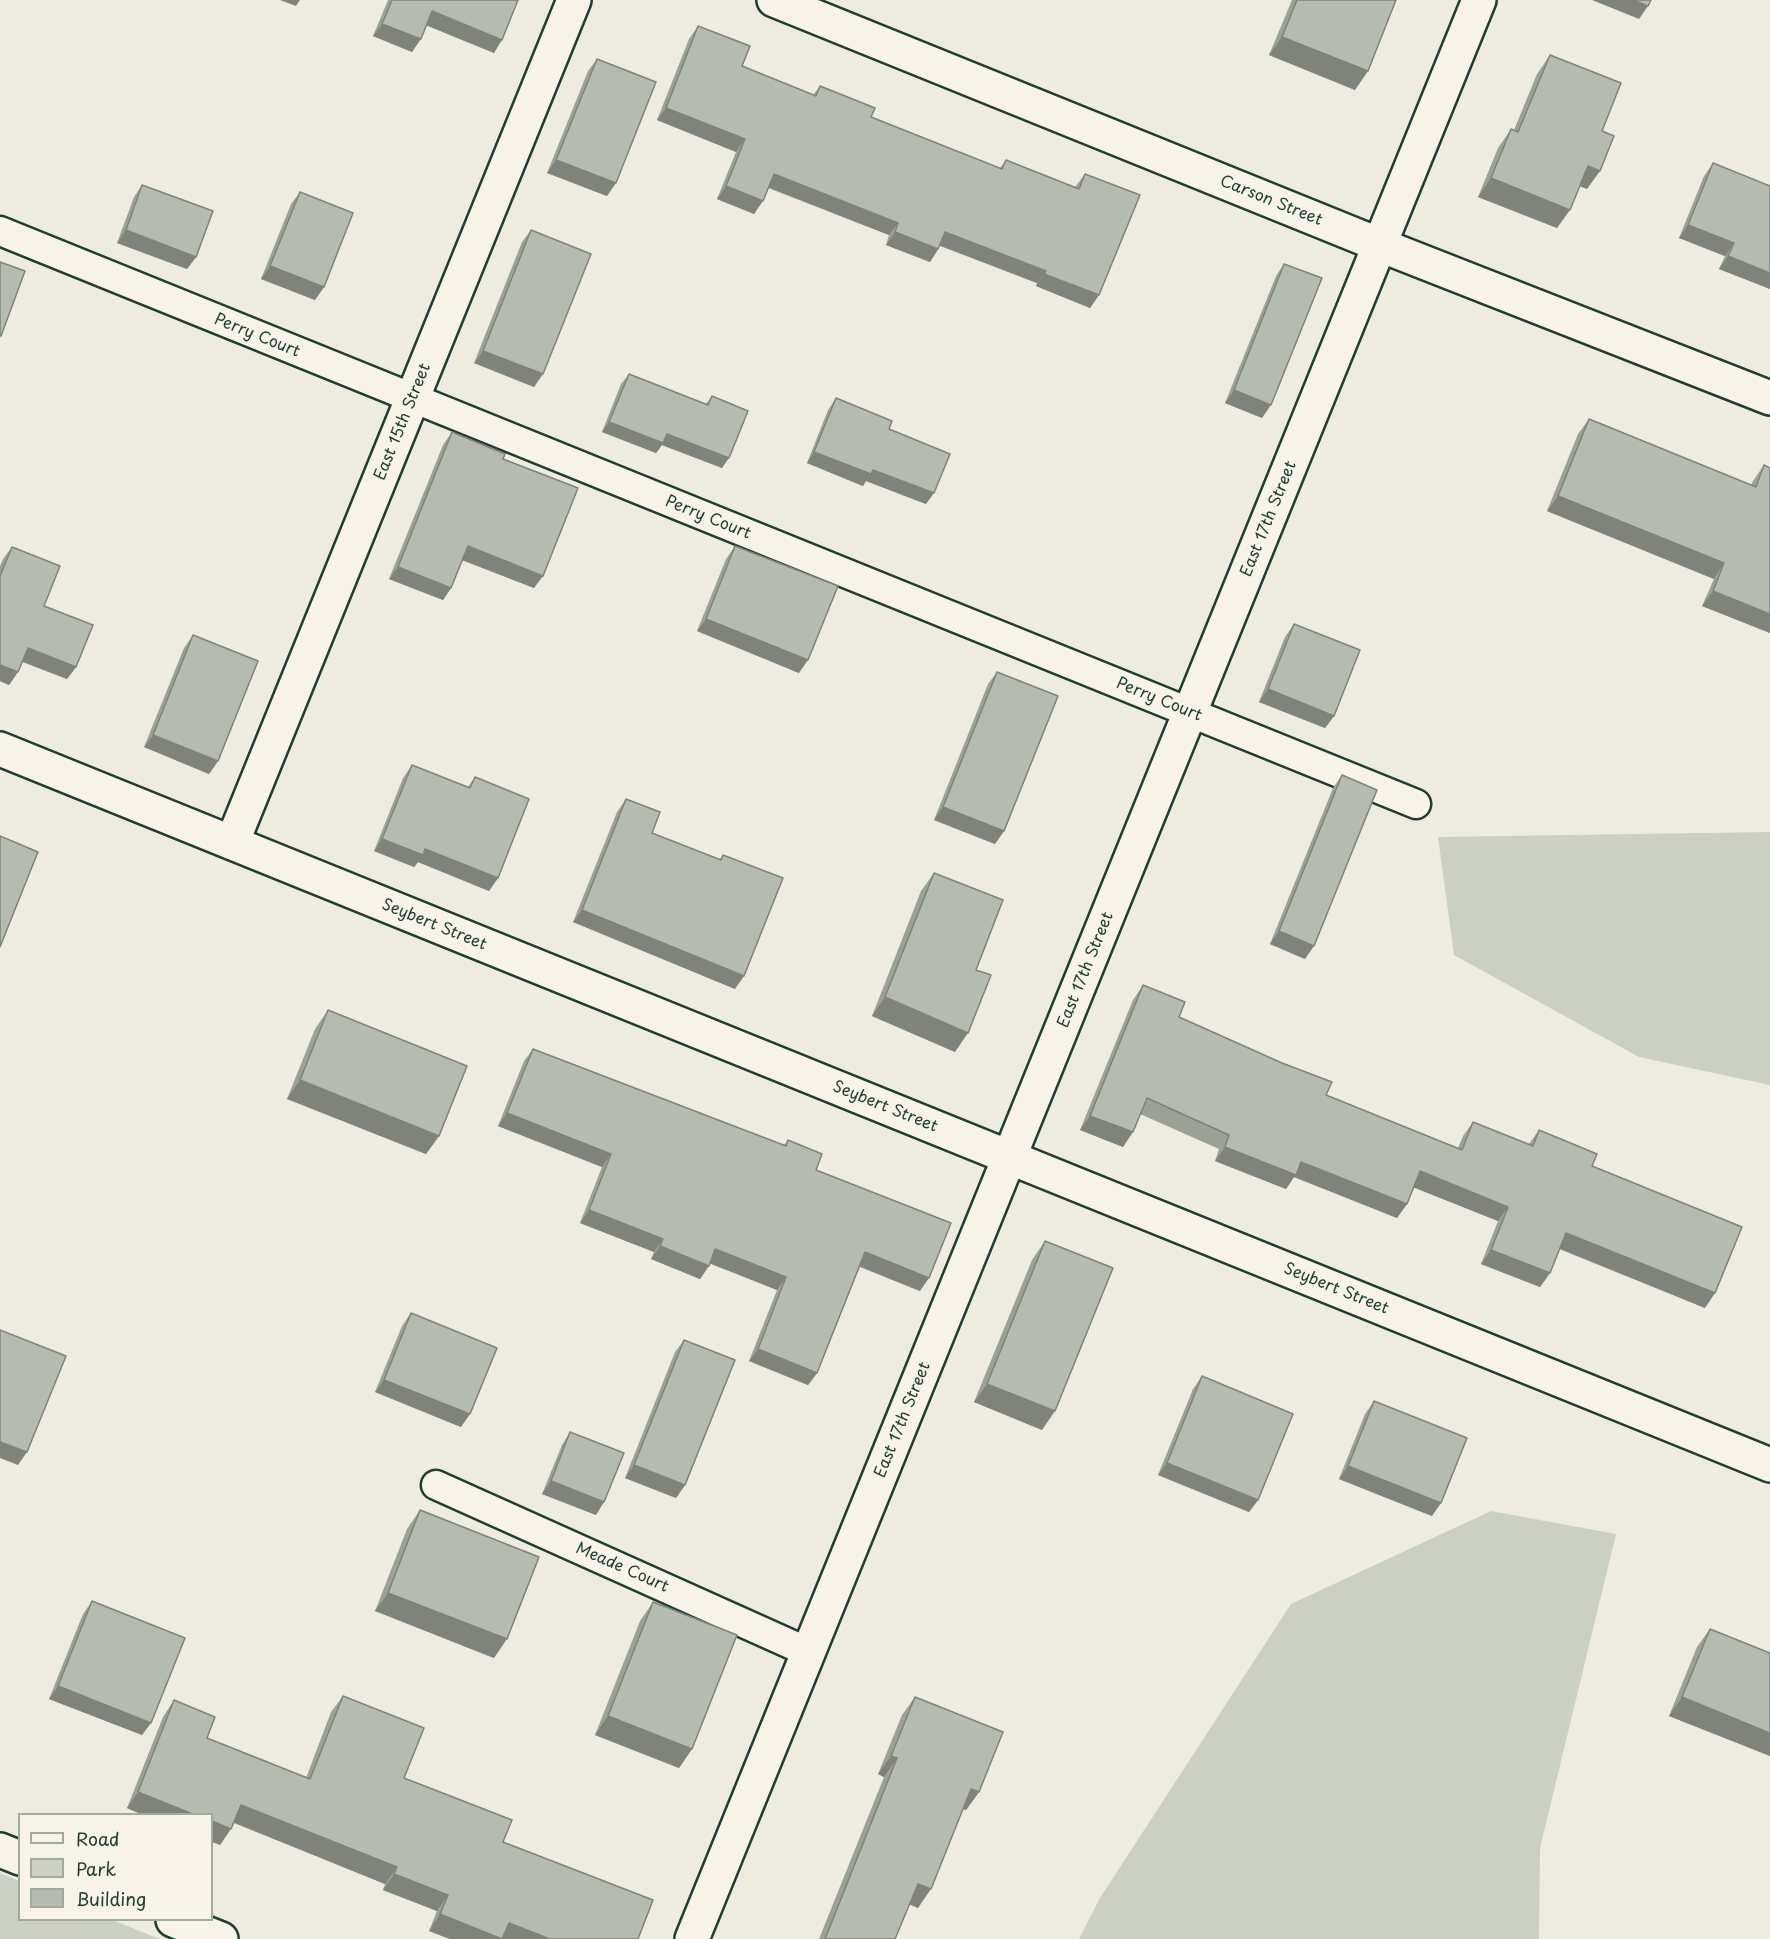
<!DOCTYPE html>
<html>
<head>
<meta charset="utf-8">
<style>
  body { margin:0 }
  #map { position:relative; width:1770px; height:1939px; overflow:hidden; background:#eeece1; font-family:"Playpen Sans",sans-serif }
  canvas { display:block }
  .legend { position:absolute; left:18px; top:1813px; width:195px; height:108px; box-sizing:border-box; background:#f7f3e8; border:2px solid #a1aaa0; margin:0; padding:8px 10px; list-style:none; font-size:18px; color:#1f3d34 }
  .legend li { display:flex; align-items:center; gap:12px; height:30px }
  .legend b { width:30px; border:2px solid #a1aaa0 }
</style>
</head>
<body>
<div id="map">
<canvas width="1770" height="1939"></canvas>
<ul class="legend">
<li><b style="height:8px;background:#f7f3e8"></b>Road</li>
<li><b style="height:16px;background:#cccfc4"></b>Park</li>
<li><b style="height:16px;background:#b5bbb0"></b>Building</li>
</ul>
</div>
<script>
const ctx = document.querySelector('canvas').getContext('2d');
ctx.lineJoin = 'round';
function fill(path, color) { ctx.fillStyle = color; ctx.fill(path, 'evenodd'); }
const shape = rows => new Path2D(rows.map(r => 'M' + r).join(''));
function stroke(path, color, width, dash) { ctx.strokeStyle = color; ctx.lineWidth = width; ctx.lineCap = dash ? 'butt' : 'round'; ctx.setLineDash(dash || []); ctx.stroke(path); }
function label(font, color, halo, rows, align = 'center') {
  ctx.font = font + ' "Playpen Sans",sans-serif'; ctx.lineWidth = 6; ctx.setLineDash([]); ctx.textBaseline = 'middle'; ctx.strokeStyle = halo; ctx.fillStyle = color; for (const [text, x, y, turn = 0] of rows) {
    ctx.save(); ctx.translate(x, y); ctx.rotate((+turn || 0) * Math.PI / 180); ctx.textAlign = isNaN(turn) ? turn : align; if (halo) ctx.strokeText(text, 0, 0); ctx.fillText(text, 0, 0); ctx.restore();
  }
}
const green = shape([
  [1770,832,1770,1085,1639,1057,1454,955,1438,837],
  [1491,1511,1616,1534,1540,1848,1539,1939,1079,1939,1100,1898,1291,1604],
  [0,1873,19,1881,20,1920,112,1920,160,1939,0,1939]
]);
const service = shape([
  [0,231,1416,804],
  [436,1485,808,1652]
]);
const minor = shape([
  [774,0,1380,245,1770,398],
  [0,749,1770,1465],
  [232,843,574,0],
  [0,1850,20,1858],
  [173,1920,221,1939],
  [692,1939,1479,0]
]);
const wall = shape([
  [388,0,518,0,494,53,426,25,412,52,373,36],
  [1292,0,1396,0,1355,90,1269,55],
  [698,26,742,66,813,95,820,86,871,117,1000,168,1006,160,1075,187,1085,174,1099,295,1090,308,1036,286,1037,283,940,246,930,262,886,245,889,235,768,188,754,214,717,199,736,152,657,120,689,39],
  [1550,55,1602,131,1587,189,1579,186,1557,228,1478,197,1498,148,1511,129,1514,130,1537,74],
  [597,59,607,196,547,173,588,71],
  [1713,163,1770,289,1719,269,1725,256,1679,238,1704,176],
  [142,185,196,257,187,269,117,243,134,197],
  [300,192,324,287,315,300,261,279,291,204],
  [531,230,534,387,474,363,522,242],
  [1284,264,1262,418,1225,403,1276,276],
  [629,374,706,404,712,396,722,468,662,445,656,453,602,432,621,384],
  [836,398,889,429,926,504,866,481,863,486,807,463,828,410],
  [1589,419,1751,485,1753,481,1764,465,1770,468,1770,633,1702,606,1714,579,1547,511,1578,434],
  [452,432,503,459,534,588,463,560,451,588,443,600,389,579,443,445],
  [735,546,799,673,697,631,726,559],
  [12,547,76,667,67,679,22,662,18,672,9,685,0,681,0,566,3,559],
  [1294,624,1334,716,1325,728,1259,702,1285,637],
  [193,635,218,761,209,774,144,747,184,648],
  [997,672,1004,831,995,844,934,820,988,684],
  [412,765,468,787,475,777,498,878,489,891,418,862,414,867,374,851,403,778],
  [1342,775,1305,959,1270,944,1333,788],
  [626,799,652,833,719,860,723,855,735,989,573,922,617,812],
  [934,873,976,970,955,1052,872,1016,921,891],
  [1143,985,1179,1017,1326,1095,1458,1148,1463,1136,1473,1122,1529,1144,1539,1130,1592,1166,1705,1308,1559,1249,1550,1273,1540,1287,1481,1264,1498,1221,1414,1187,1407,1204,1397,1218,1294,1177,1286,1189,1215,1161,1219,1149,1140,1114,1123,1147,1080,1130,1133,1000],
  [328,1010,439,1136,426,1154,287,1099,315,1029],
  [533,1049,784,1145,788,1140,816,1170,920,1291,860,1267,817,1373,808,1385,749,1361,777,1290,710,1263,700,1279,651,1259,654,1252,580,1223,602,1167,498,1126,524,1061],
  [1045,1241,1042,1430,974,1402,1032,1260],
  [411,1313,461,1427,375,1392,402,1326],
  [684,1340,685,1485,676,1498,625,1478,675,1352],
  [1202,1376,1258,1500,1249,1512,1158,1475,1193,1389],
  [1374,1401,1432,1516,1339,1479,1365,1414],
  [570,1432,596,1515,542,1494,562,1445],
  [420,1510,494,1658,375,1611,407,1529],
  [92,1601,142,1735,49,1699,83,1614],
  [653,1602,692,1749,679,1768,595,1735,640,1621],
  [1710,1629,1770,1653,1770,1756,1669,1716,1697,1647],
  [343,1696,404,1778,503,1842,638,1939,450,1939,429,1931,437,1911,383,1890,385,1884,234,1823,220,1845,212,1815,143,1815,127,1808,163,1717,174,1700,207,1738,306,1778,331,1712],
  [915,1697,979,1792,966,1810,963,1809,918,1908,909,1904,895,1939,819,1939,884,1777,878,1774,902,1715]
]);
const shadedWall = shape([
  [280,0,300,0,296,6],
  [1592,0,1633,0,1648,6,1639,19],
  [432,11,502,40,494,53,423,24],
  [382,24,421,39,412,52,373,36],
  [1282,37,1368,71,1355,90,1269,55],
  [666,108,745,139,736,152,657,120],
  [556,160,616,183,607,196,547,173],
  [1588,166,1600,171,1587,189,1575,184],
  [774,174,898,223,889,235,765,186],
  [1491,178,1570,210,1557,228,1478,197],
  [726,186,763,201,754,214,717,199],
  [1688,225,1734,243,1725,256,1679,238],
  [126,230,196,257,187,269,117,243],
  [895,232,938,249,930,262,886,245],
  [945,232,1046,271,1037,283,936,244],
  [1728,256,1770,273,1770,289,1719,269],
  [270,266,324,287,315,300,261,279],
  [1044,274,1099,295,1090,308,1036,286],
  [483,351,543,374,534,387,474,363],
  [1234,390,1271,405,1262,418,1225,403],
  [609,422,667,434,729,458,722,468,662,445,656,453,602,432],
  [814,452,873,470,934,493,926,504,866,481,863,486,807,463],
  [1558,496,1724,563,1714,579,1547,511],
  [468,546,543,576,534,588,459,559],
  [398,567,451,588,443,600,389,579],
  [1713,591,1770,614,1770,633,1702,606],
  [706,619,808,660,799,673,697,631],
  [28,648,76,667,67,679,19,660],
  [0,665,18,672,9,685,0,681],
  [1268,689,1334,716,1325,728,1259,702],
  [153,735,218,761,209,774,144,747],
  [943,807,1004,831,995,844,934,820],
  [382,839,425,849,498,878,489,891,418,862,414,867,374,851],
  [582,910,744,976,735,989,573,922],
  [1279,931,1314,946,1305,959,1270,944],
  [885,997,968,1033,955,1052,872,1016],
  [300,1080,439,1136,426,1154,287,1099],
  [507,1113,611,1154,602,1167,498,1126],
  [1090,1116,1133,1132,1123,1147,1080,1130],
  [1225,1147,1301,1162,1407,1204,1397,1218,1294,1177,1286,1189,1215,1161],
  [1420,1171,1508,1207,1498,1221,1410,1186],
  [589,1210,663,1239,654,1252,580,1223],
  [1566,1233,1715,1293,1705,1308,1556,1247],
  [660,1246,709,1266,700,1279,651,1259],
  [715,1249,786,1277,777,1290,706,1262],
  [1491,1250,1550,1273,1540,1287,1481,1264],
  [865,1252,929,1278,920,1291,856,1265],
  [758,1349,817,1373,808,1385,749,1361],
  [384,1380,470,1414,461,1427,375,1392],
  [987,1384,1055,1411,1042,1430,974,1402],
  [0,1442,27,1452,18,1465,0,1458],
  [1167,1463,1258,1500,1249,1512,1158,1475],
  [634,1465,685,1485,676,1498,625,1478],
  [1348,1466,1441,1503,1432,1516,1339,1479],
  [551,1481,604,1502,596,1515,542,1494],
  [388,1593,507,1639,494,1658,375,1611],
  [58,1686,151,1723,142,1735,49,1699],
  [1682,1697,1770,1733,1770,1756,1669,1716],
  [608,1716,692,1749,679,1768,595,1735],
  [891,1756,897,1758,884,1777,878,1774],
  [971,1789,979,1792,966,1810,958,1807],
  [138,1792,195,1815,143,1815,127,1808],
  [241,1805,397,1867,385,1884,230,1821],
  [212,1821,231,1829,220,1845,212,1842],
  [394,1874,448,1895,437,1911,383,1890],
  [918,1884,931,1889,918,1908,904,1902],
  [440,1914,509,1923,550,1939,450,1939,429,1931]
]);
const building = shape([
  [392,0,518,0,502,40,432,11,421,39,382,24,392,0],
  [1297,0,1396,0,1368,71,1282,37,1297,0],
  [1633,0,1651,0,1648,6,1633,0],
  [698,26,750,46,742,66,816,96,820,86,875,108,871,117,1002,169,1006,160,1079,189,1085,174,1140,195,1099,295,1044,274,1046,271,945,232,938,249,895,232,898,223,774,174,763,201,726,186,745,139,666,108,698,26],
  [1550,55,1621,83,1602,131,1614,136,1600,171,1588,166,1570,210,1491,178,1511,129,1518,132,1550,55],
  [597,59,656,82,616,183,556,160,597,59],
  [1713,163,1770,186,1770,273,1728,256,1734,243,1688,225,1713,163],
  [142,185,213,211,196,257,126,230,142,185],
  [300,192,353,213,324,287,270,266,300,192],
  [531,230,591,254,543,374,483,351,531,230],
  [0,262,25,271,1,336,0,336,0,262],
  [1284,264,1322,278,1271,405,1234,390,1284,264],
  [629,374,708,405,712,396,748,411,729,458,667,434,663,443,609,422,629,374],
  [836,398,892,421,889,429,950,454,934,493,873,470,871,474,814,452,836,398],
  [1589,419,1756,487,1764,465,1770,468,1770,614,1713,591,1724,563,1558,496,1589,419],
  [452,432,505,454,503,459,578,488,543,576,468,546,451,588,398,567,452,432],
  [735,546,838,586,808,660,706,619,735,546],
  [12,547,60,566,44,606,93,625,76,667,28,648,18,672,0,665,0,576,12,547],
  [1294,624,1360,650,1334,716,1268,689,1294,624],
  [193,635,258,661,218,761,153,735,193,635],
  [997,672,1058,696,1004,831,943,807,997,672],
  [412,765,470,788,475,777,529,799,498,878,425,849,423,855,382,839,412,765],
  [1342,775,1377,790,1314,946,1279,931,1342,775],
  [626,799,660,812,652,833,721,860,723,855,783,878,744,976,582,910,626,799],
  [0,836,38,852,0,947,0,836],
  [934,873,1003,900,976,970,991,975,968,1033,885,997,934,873],
  [1143,985,1185,1002,1179,1017,1282,1063,1332,1082,1326,1095,1462,1150,1473,1122,1533,1146,1539,1130,1597,1154,1592,1166,1742,1227,1715,1293,1566,1233,1550,1273,1491,1250,1508,1207,1420,1171,1407,1204,1301,1162,1296,1175,1225,1147,1229,1135,1147,1098,1133,1132,1090,1116,1143,985],
  [328,1010,467,1066,439,1136,300,1080,328,1010],
  [533,1049,786,1146,788,1140,822,1154,816,1170,951,1223,929,1278,865,1252,817,1373,758,1349,786,1277,715,1249,709,1266,660,1246,663,1239,589,1210,611,1154,507,1113,533,1049],
  [1045,1241,1113,1268,1055,1411,987,1384,1045,1241],
  [411,1313,497,1348,470,1414,384,1380,411,1313],
  [0,1330,66,1356,27,1452,0,1442,0,1330],
  [684,1340,735,1360,685,1485,634,1465,684,1340],
  [1202,1376,1293,1414,1258,1500,1167,1463,1202,1376],
  [1374,1401,1467,1438,1441,1503,1348,1466,1374,1401],
  [570,1432,624,1453,604,1502,551,1481,570,1432],
  [420,1510,539,1557,507,1639,388,1593,420,1510],
  [92,1601,185,1638,151,1723,58,1686,92,1601],
  [653,1602,737,1635,692,1749,608,1716,653,1602],
  [1710,1629,1770,1653,1770,1733,1682,1697,1710,1629],
  [343,1696,424,1728,404,1778,512,1820,503,1842,653,1900,638,1939,550,1939,509,1923,502,1939,440,1914,448,1895,394,1874,397,1867,241,1805,231,1829,212,1821,212,1815,195,1815,138,1792,174,1700,215,1717,207,1738,310,1779,343,1696],
  [915,1697,1003,1732,979,1792,971,1789,931,1889,918,1884,895,1939,825,1939,897,1758,891,1756,915,1697]
]);
const streetNames = [
  ["Carson Street",1271,201,22],
  ["Perry Court",257,336,22],
  ["East 15th Street",403,422,-68],
  ["Perry Court",708,518,22],
  ["East 17th Street",1269,519,-68],
  ["Perry Court",1159,700,22],
  ["Seybert Street",434,925,22],
  ["East 17th Street",1086,970,-68],
  ["Seybert Street",885,1107,22],
  ["Seybert Street",1336,1289,22],
  ["East 17th Street",903,1420,-68],
  ["Meade Court",622,1568,24]
];
fill(green, '#cccfc4');
stroke(service, '#1f3d34', 33);
stroke(minor, '#1f3d34', 38);
stroke(service, '#f7f3e8', 28);
stroke(minor, '#f7f3e8', 33);
fill(wall, '#9ca197');
fill(shadedWall, '#7f837b');
fill(building, '#b5bbb0');
stroke(building, '#7f837b', 1.5);
label('16px', '#1f3d34', '#f7f3e8', streetNames);
</script>
</body>
</html>
